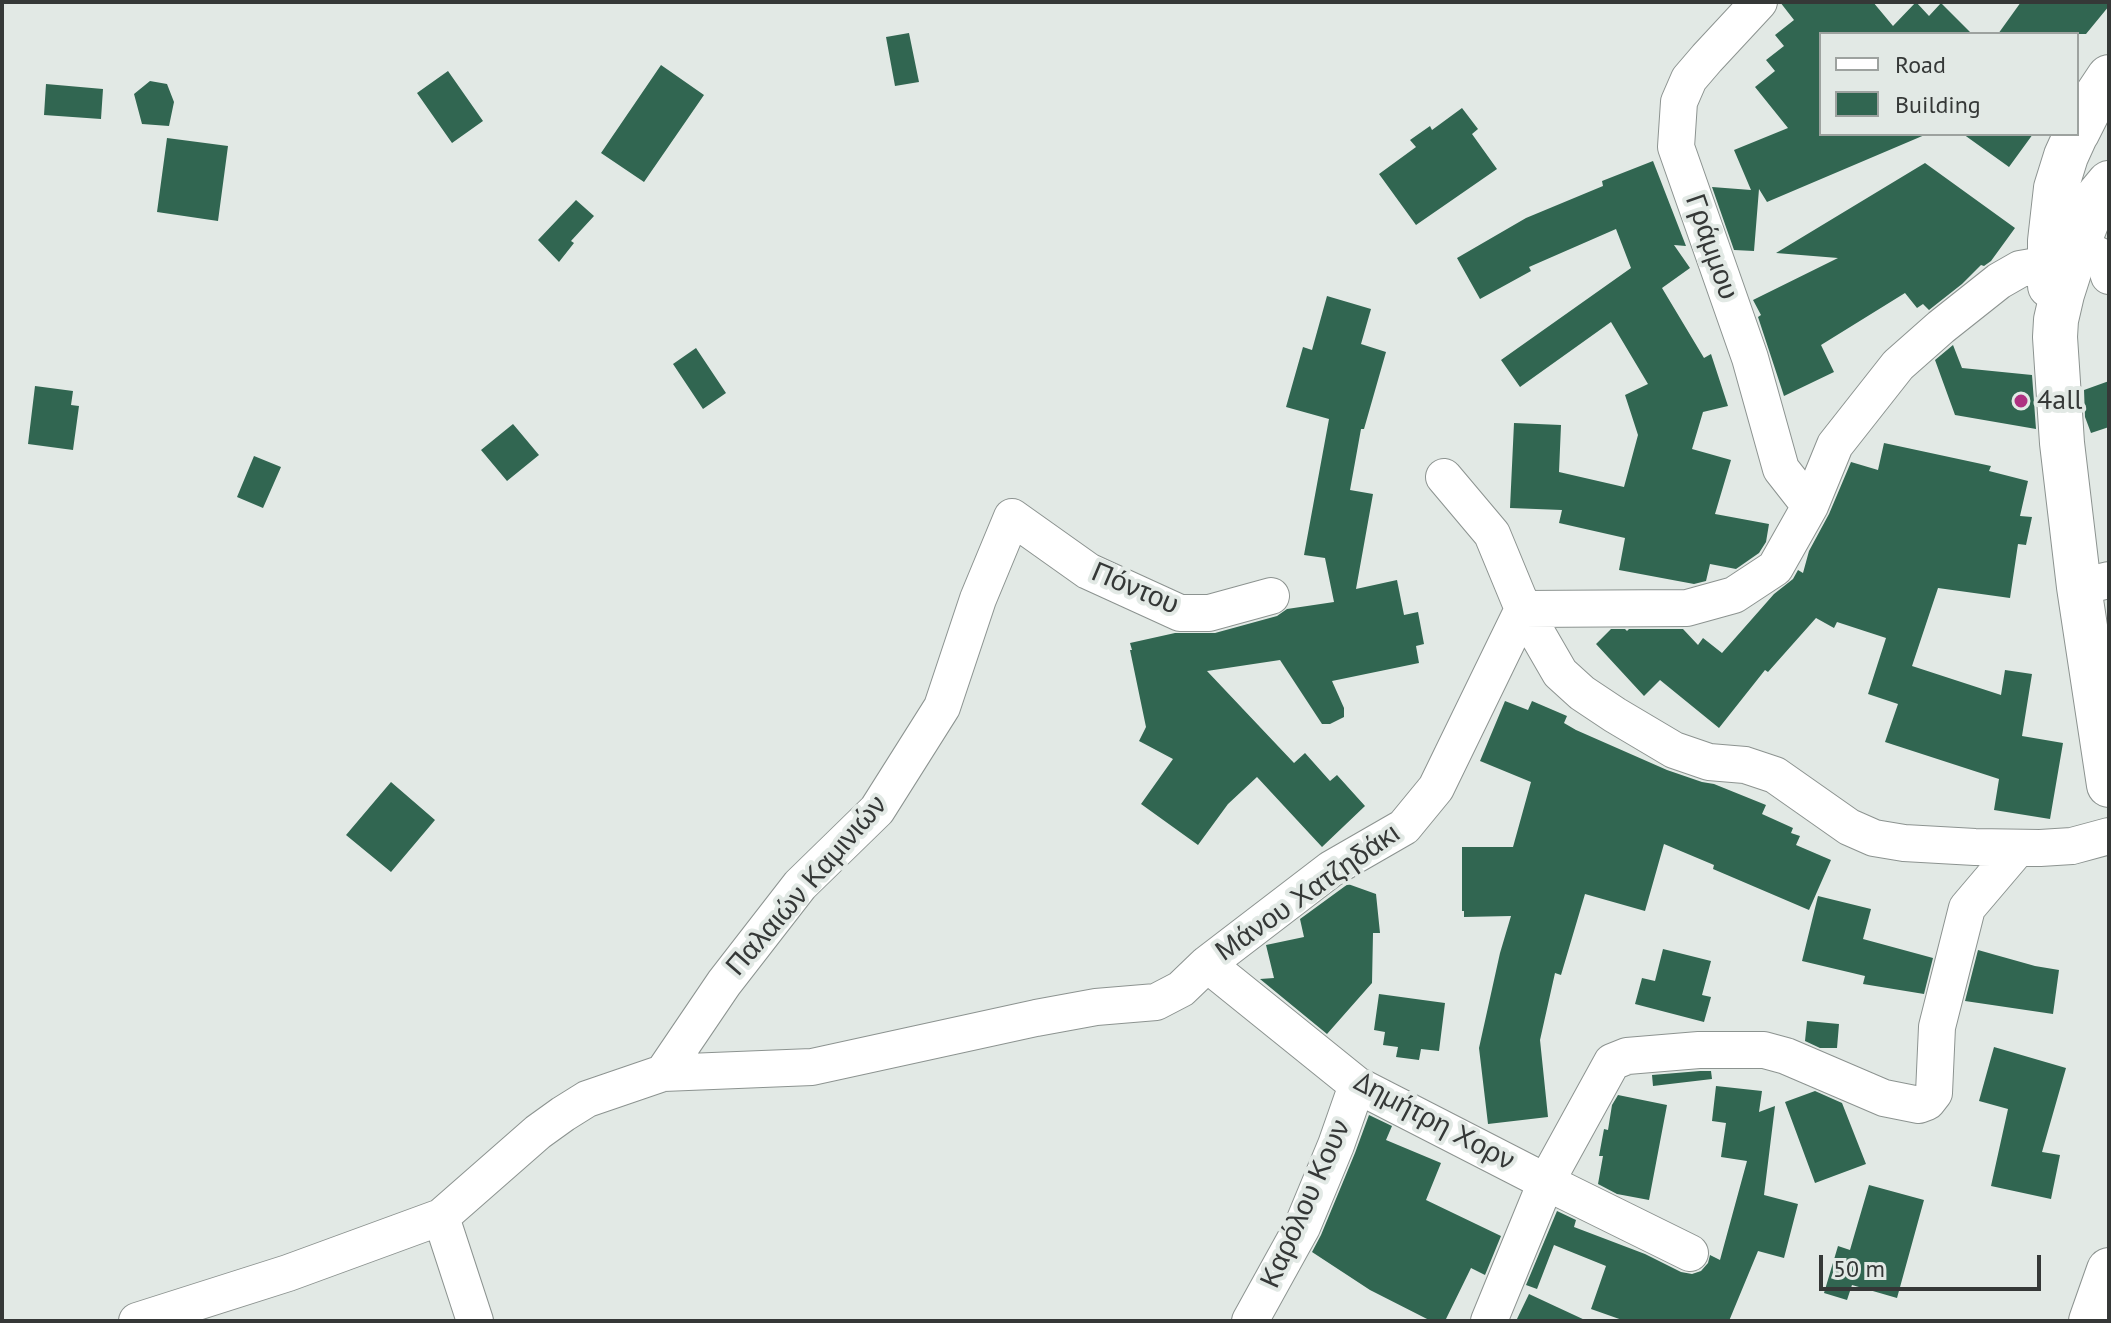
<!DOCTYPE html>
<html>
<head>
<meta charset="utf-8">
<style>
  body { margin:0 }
  #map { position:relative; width:2111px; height:1323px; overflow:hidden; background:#e2e9e5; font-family:"PT Sans",sans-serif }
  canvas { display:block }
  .frame { position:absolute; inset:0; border:4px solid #353837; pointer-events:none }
  .legend { position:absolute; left:1819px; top:32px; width:260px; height:104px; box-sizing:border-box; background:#e2e9e5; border:2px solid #9da29f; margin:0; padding:10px 14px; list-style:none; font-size:24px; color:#353837 }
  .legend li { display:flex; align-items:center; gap:16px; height:40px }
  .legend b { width:40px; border:2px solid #9da29f }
  .scale { position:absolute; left:1819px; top:1255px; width:222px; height:36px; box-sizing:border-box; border:4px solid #353837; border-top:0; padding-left:10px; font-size:24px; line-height:28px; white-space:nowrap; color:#353837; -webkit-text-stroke:6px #e2e9e5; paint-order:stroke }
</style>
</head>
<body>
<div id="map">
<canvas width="2111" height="1323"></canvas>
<div class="frame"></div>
<ul class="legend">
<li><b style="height:10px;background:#fff"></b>Road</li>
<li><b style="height:22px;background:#316651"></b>Building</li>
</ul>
<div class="scale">50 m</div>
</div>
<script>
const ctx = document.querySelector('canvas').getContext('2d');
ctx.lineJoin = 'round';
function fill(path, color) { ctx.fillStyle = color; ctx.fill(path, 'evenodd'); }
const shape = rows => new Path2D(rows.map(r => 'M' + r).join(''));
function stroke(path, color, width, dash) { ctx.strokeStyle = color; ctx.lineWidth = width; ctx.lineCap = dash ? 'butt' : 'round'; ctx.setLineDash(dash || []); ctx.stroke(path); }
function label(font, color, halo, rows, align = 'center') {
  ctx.font = font + ' "PT Sans",sans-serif'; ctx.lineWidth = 8; ctx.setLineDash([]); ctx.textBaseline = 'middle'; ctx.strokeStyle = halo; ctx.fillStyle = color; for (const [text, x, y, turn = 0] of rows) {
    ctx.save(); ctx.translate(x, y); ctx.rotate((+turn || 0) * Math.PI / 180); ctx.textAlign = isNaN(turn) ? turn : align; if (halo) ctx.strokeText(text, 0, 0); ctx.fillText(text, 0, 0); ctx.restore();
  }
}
const building = shape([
  [1780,2,1873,2,1893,26,1916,2,1929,16,1941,3,1972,34,1821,34,1821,134,1927,134,1767,202,1759,189,1754,251,1734,250,1712,187,1751,190,1734,150,1788,128,1755,87,1775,71,1766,60,1784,46,1775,35,1794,20],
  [2021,2,2109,2,2109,6,2086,34,1998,34],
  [909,33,919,82,895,86,886,37],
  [661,65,704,95,644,182,601,153],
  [448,71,483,121,452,143,417,93],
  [150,81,167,84,174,102,169,126,142,124,134,94],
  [46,84,103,89,101,119,44,115],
  [1462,108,1478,129,1472,134,1497,169,1416,225,1379,174,1416,147,1410,140,1430,126,1432,130],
  [1963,134,2033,134,2009,167],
  [167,138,228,146,218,221,157,212],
  [1653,161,1686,246,1674,245,1690,268,1662,288,1704,358,1711,354,1728,406,1703,412,1692,449,1731,460,1715,514,1769,524,1766,542,1759,553,1736,569,1710,564,1706,581,1694,584,1619,570,1625,538,1559,523,1562,510,1510,508,1514,423,1561,425,1559,472,1624,487,1638,435,1625,395,1648,384,1611,322,1520,387,1501,360,1631,268,1616,229,1529,267,1531,271,1480,299,1457,258,1526,218,1603,186,1602,181],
  [1925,163,2015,228,1991,261,1984,266,1981,265,1962,284,1929,310,1923,304,1917,308,1905,293,1821,345,1834,372,1784,396,1758,317,1761,315,1753,300,1838,258,1776,253],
  [576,200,594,216,571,241,574,243,559,262,538,240],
  [1327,296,1371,309,1361,344,1386,352,1364,429,1361,429,1350,490,1373,494,1356,589,1397,580,1404,615,1418,612,1424,644,1416,646,1419,663,1332,681,1344,708,1344,717,1330,724,1322,724,1280,660,1207,671,1294,763,1305,753,1330,781,1337,775,1365,806,1322,847,1257,777,1228,804,1198,845,1141,804,1173,759,1139,741,1146,727,1130,650,1132,650,1130,643,1175,633,1215,633,1277,616,1287,609,1334,602,1325,558,1304,555,1329,419,1286,407,1303,347,1312,350],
  [1953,345,1962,368,2032,375,2036,429,1955,415,1935,360],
  [696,348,726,393,703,409,673,364],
  [2109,381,2109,427,2091,433,2085,417,2084,390],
  [35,386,73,391,71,405,79,406,73,450,28,444],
  [513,424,539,455,507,481,481,450],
  [1884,443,1991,466,1989,471,2028,481,2020,516,2032,517,2026,545,2018,544,2010,598,1938,588,1912,666,2001,695,2005,670,2032,674,2022,736,2063,743,2050,819,1994,810,1999,779,1885,742,1898,704,1868,694,1886,638,1837,622,1834,628,1816,618,1768,672,1765,670,1719,728,1660,680,1644,696,1596,644,1611,629,1625,629,1627,631,1629,629,1683,629,1698,645,1703,638,1722,653,1774,594,1793,579,1798,570,1803,573,1809,551,1829,514,1851,462,1878,470],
  [254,456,281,467,263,508,237,497],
  [1505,701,1528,710,1532,701,1567,716,1564,723,1576,730,1667,770,1702,782,1714,784,1766,805,1762,814,1793,828,1791,833,1800,836,1796,845,1831,860,1809,910,1713,869,1714,865,1664,844,1645,911,1585,894,1561,975,1555,973,1540,1040,1548,1117,1488,1124,1479,1048,1500,953,1511,916,1464,917,1464,911,1462,911,1462,847,1513,847,1531,782,1480,761],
  [391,782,435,820,391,872,346,835],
  [1348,884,1376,894,1380,933,1373,933,1372,983,1327,1034,1260,979,1274,978,1266,945,1304,937,1300,919],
  [1818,896,1871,909,1863,939,1933,958,1924,994,1863,984,1865,976,1802,961],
  [1663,949,1711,961,1702,995,1711,997,1704,1022,1635,1004,1642,978,1655,981],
  [1978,950,2035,966,2059,970,2053,1014,1965,1001],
  [1379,994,1445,1003,1439,1051,1421,1049,1419,1060,1396,1057,1398,1047,1383,1045,1385,1032,1374,1030],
  [1807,1021,1839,1024,1837,1048,1820,1048,1805,1041],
  [1994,1047,2066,1068,2042,1152,2060,1155,2051,1199,1991,1186,2008,1109,1979,1101],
  [1700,1071,1711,1071,1712,1079,1653,1086,1652,1075],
  [1716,1086,1762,1091,1759,1112,1775,1106,1764,1195,1798,1204,1784,1258,1758,1251,1729,1321,1625,1321,1591,1309,1606,1266,1554,1245,1537,1289,1526,1285,1557,1211,1576,1220,1574,1227,1645,1254,1681,1272,1692,1274,1701,1271,1708,1263,1710,1255,1720,1260,1747,1161,1721,1157,1726,1123,1712,1121],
  [1815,1091,1842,1103,1866,1164,1815,1183,1785,1102],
  [1618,1095,1667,1105,1649,1200,1617,1194,1598,1184,1603,1156,1599,1156,1604,1129,1608,1130,1612,1105],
  [1369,1115,1392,1126,1386,1140,1441,1163,1426,1200,1501,1236,1485,1275,1471,1268,1445,1321,1431,1321,1370,1290,1312,1252,1321,1235,1355,1153],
  [1869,1185,1924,1200,1897,1298,1852,1285,1847,1300,1824,1293,1838,1246,1850,1250],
  [1529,1294,1587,1321,1516,1321]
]);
const street = shape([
  [1759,2,1707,58,1689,79,1679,102,1676,147,1750,358,1781,469,1810,506],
  [2077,247,2098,255,2105,263,2109,276],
  [1444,477,1492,534,1523,609,1560,673,1582,693,1615,715,1674,750,1709,762,1745,765,1775,775,1849,827,1874,838,1904,843,1975,847,2040,848,2072,846,2109,836],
  [2079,587,2109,580],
  [1207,964,1357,1085,1546,1182,1489,1321],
  [663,1073,724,983,800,885,877,810,942,707,978,599,1012,517,1088,571,1180,613,1209,613,1271,596],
  [441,1217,475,1321],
  [1690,1253,1546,1182,1612,1062,1627,1056,1699,1050,1764,1050,1786,1056,1884,1098,1919,1105,1927,1102,1934,1093,1937,1027,1967,908,2018,848],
  [137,1321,288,1273,441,1217,538,1132,563,1114,587,1099,663,1073,812,1067,1036,1018,1096,1007,1156,1002,1181,989,1207,964,1331,869,1404,827,1436,788,1523,609,1687,608,1734,595,1775,568,1810,506,1835,445,1898,365,1941,327,1999,281,2020,269,2049,264],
  [1250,1321,1302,1227,1336,1145,1357,1085]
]);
const secondary = shape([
  [2077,133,2093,101,2109,77],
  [2109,183,2099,195,2090,213,2077,247,2062,294,2056,320,2055,337,2062,443,2079,587,2109,785],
  [2050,286,2050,241,2056,188,2066,156,2076,134],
  [2091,1321,2109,1270]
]);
const markers = [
  [2021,401,8,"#ae3181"]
];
const streetNames = [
  ["Γράμμου",1711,247,71],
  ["Πόντου",1135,589,23],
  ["Παλαιών Καμινιών",807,886,-49],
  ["Μάνου Χατζηδάκι",1308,893,-35],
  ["Δημήτρη Χορν",1434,1122,28],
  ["Καρόλου Κουν",1306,1204,-66]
];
const poiNames = [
  ["4all",2037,401]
];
fill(building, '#316651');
stroke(street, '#8c9390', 38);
stroke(secondary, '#8c9390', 46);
stroke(street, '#fff', 36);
stroke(secondary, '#fff', 44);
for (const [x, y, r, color] of markers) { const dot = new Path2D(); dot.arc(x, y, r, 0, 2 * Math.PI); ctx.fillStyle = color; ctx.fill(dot); stroke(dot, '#e2e9e5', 3); }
label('28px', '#353837', '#e2e9e5', streetNames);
label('28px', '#353837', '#e2e9e5', poiNames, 'left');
</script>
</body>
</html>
